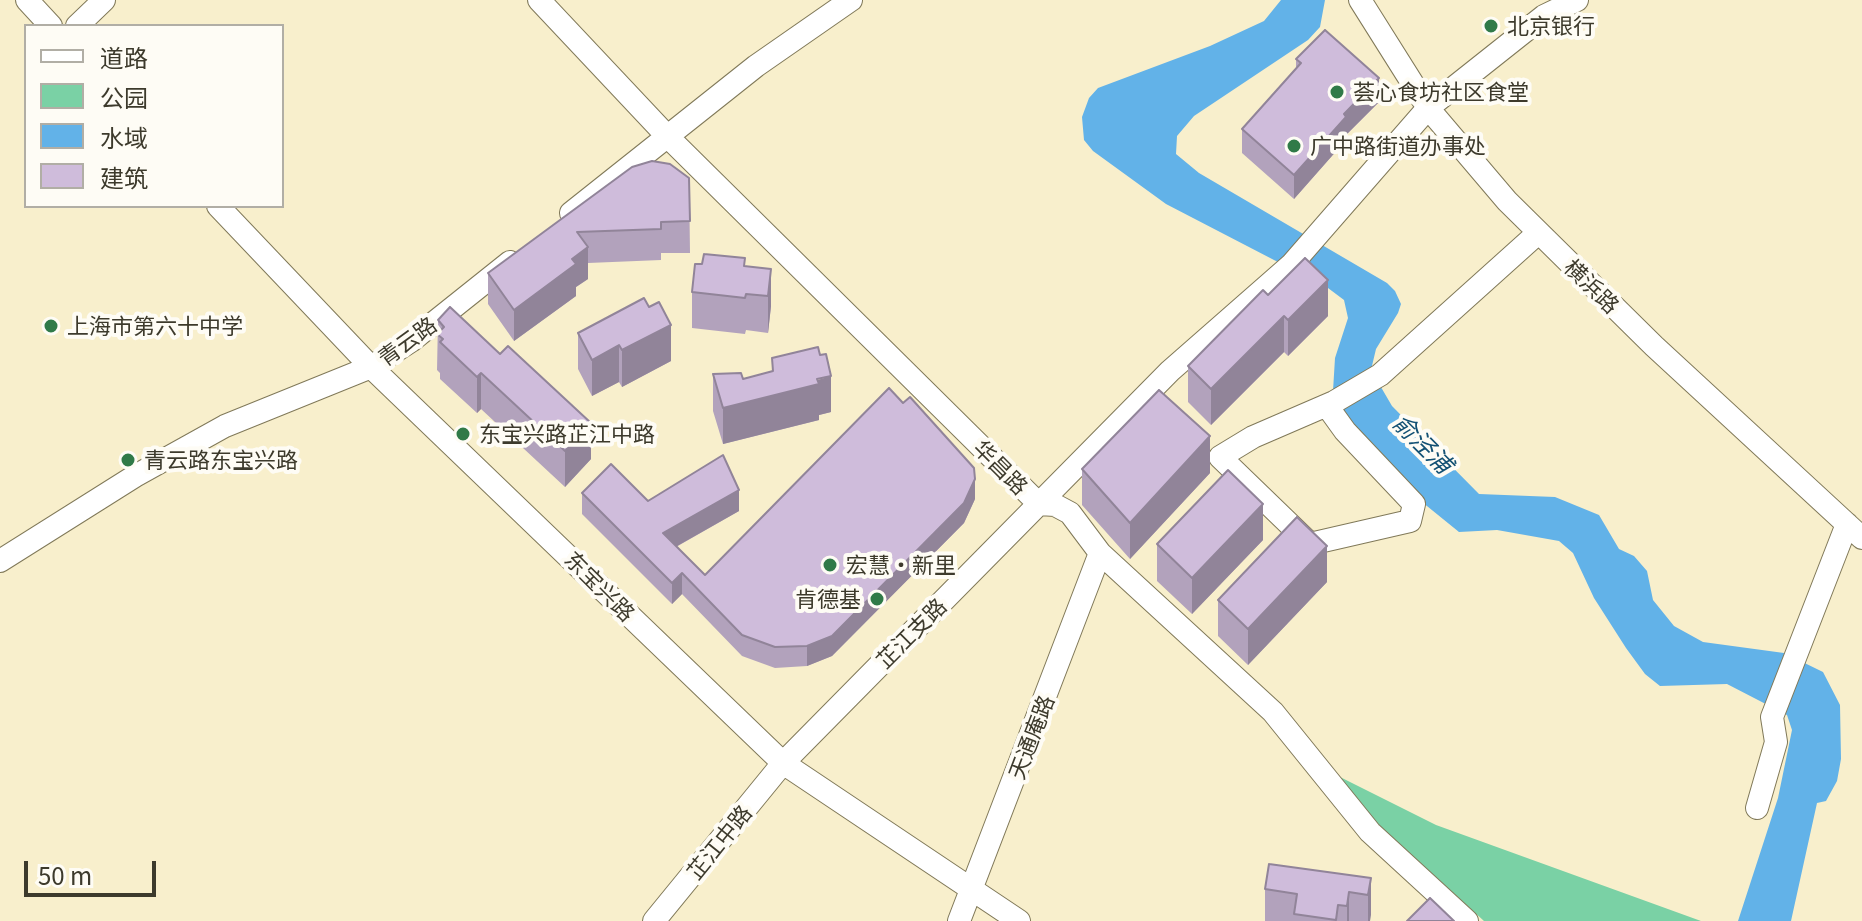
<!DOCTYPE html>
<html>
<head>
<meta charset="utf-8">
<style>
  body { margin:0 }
  #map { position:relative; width:1862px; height:921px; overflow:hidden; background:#f8efcc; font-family:Georgia,"Noto Sans SC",serif }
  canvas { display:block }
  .legend { position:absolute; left:24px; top:24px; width:260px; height:184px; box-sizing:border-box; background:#fefcf5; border:2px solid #b1aea5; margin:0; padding:10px 14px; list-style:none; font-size:24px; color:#3d3a2c }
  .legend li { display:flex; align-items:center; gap:16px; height:40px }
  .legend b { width:40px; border:2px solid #b1aea5 }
  .scale { position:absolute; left:24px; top:861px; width:132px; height:36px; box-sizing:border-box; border:4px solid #3d3a2c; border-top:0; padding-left:10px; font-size:24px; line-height:28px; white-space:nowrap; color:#3d3a2c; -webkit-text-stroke:6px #fefcf5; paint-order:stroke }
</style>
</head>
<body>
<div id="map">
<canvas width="1862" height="921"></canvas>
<ul class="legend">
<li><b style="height:10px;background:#fff"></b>道路</li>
<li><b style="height:22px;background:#7ad1a5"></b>公园</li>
<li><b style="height:22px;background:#62b2e8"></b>水域</li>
<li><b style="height:22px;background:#cfbcdb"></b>建筑</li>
</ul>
<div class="scale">50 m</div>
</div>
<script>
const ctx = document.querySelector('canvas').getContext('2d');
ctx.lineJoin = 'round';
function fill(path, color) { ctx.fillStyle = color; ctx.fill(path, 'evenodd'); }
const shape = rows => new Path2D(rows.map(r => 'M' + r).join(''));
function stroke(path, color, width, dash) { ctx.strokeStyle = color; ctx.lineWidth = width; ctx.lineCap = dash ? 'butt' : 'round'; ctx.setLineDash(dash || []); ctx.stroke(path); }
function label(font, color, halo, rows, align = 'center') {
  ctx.font = font + ' Georgia,"Noto Sans SC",serif'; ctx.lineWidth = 8; ctx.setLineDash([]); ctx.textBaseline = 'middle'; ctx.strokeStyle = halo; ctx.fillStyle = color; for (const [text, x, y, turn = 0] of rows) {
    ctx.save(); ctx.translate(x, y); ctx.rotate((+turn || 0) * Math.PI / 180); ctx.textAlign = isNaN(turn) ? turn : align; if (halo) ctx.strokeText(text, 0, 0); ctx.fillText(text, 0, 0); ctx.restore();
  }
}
const green = shape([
  [1340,777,1436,825,1701,921,1484,921,1378,824]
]);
const water = shape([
  [1281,0,1325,0,1320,27,1308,40,1194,116,1177,136,1176,154,1199,173,1387,283,1395,291,1401,304,1398,313,1376,349,1371,370,1392,406,1479,494,1555,497,1599,515,1619,549,1634,556,1647,571,1653,600,1674,626,1703,642,1784,653,1823,672,1840,705,1841,759,1837,781,1826,801,1817,803,1791,921,1738,921,1778,798,1792,730,1787,715,1727,684,1660,686,1645,674,1626,648,1594,598,1573,553,1559,541,1497,530,1459,532,1422,502,1343,415,1333,391,1335,358,1348,318,1344,300,1328,288,1166,204,1093,151,1084,140,1082,117,1089,98,1098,88,1210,46,1264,21]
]);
const minor = shape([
  [27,0,51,26],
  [539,0,667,136,1039,504,1055,505,1070,513,1100,553,1273,712,1370,832,1467,921],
  [1360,0,1428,108,1507,201,1654,346,1862,538],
  [77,26,104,0],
  [218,206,371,367,783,763,1019,921],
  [571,213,756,66,851,0],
  [1327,406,1345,431,1414,504,1410,521,1310,544,1220,457,1253,437,1334,402,1380,375,1538,233],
  [0,561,135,476,225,426,371,367,411,341,510,262],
  [1757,808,1776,742,1772,717,1847,524],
  [654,921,783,763,1170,371,1292,264,1428,108,1544,16,1577,0],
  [959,921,1100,553]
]);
const wall = shape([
  [1296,59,1379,102,1346,135,1346,140,1294,199,1242,153,1242,129,1296,68],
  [689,178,690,253,661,253,661,260,588,263,588,279,576,287,576,296,514,341,488,304,488,273],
  [745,266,771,269,771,306,768,333,746,330,745,334,692,328,692,292],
  [1268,295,1328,316,1288,356,1284,352,1211,425,1188,402,1188,366],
  [438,320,591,459,565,487,481,409,477,413,440,379,440,373,437,370],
  [578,333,671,361,622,387,619,382,592,396,578,369],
  [772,358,831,412,819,415,819,420,723,444,713,411,713,374,743,379,772,372],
  [1082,469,1210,473,1130,559,1082,505],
  [582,493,739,511,676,547,705,575,975,499,964,523,832,656,807,666,775,668,742,656,682,594,672,604,582,514],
  [1263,540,1192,614,1157,581,1157,544],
  [1327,582,1248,665,1218,636,1218,600],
  [1371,878,1370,921,1265,921,1265,889]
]);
const shadedWall = shape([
  [1379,78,1379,102,1346,135,1346,140,1294,199,1294,175,1344,114],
  [588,247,588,279,576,287,576,296,514,341,514,310,572,259],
  [771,269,771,306,768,333,768,296],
  [1328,280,1328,316,1288,356,1288,320],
  [1284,316,1284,352,1211,425,1211,389],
  [671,325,671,361,622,387,622,350],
  [619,345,619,382,592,396,592,360],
  [481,373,481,409,477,413,477,377],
  [831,376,831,412,819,415,819,420,723,444,723,408],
  [591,423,591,459,565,487,565,451],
  [1210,436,1210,473,1130,559,1130,523],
  [975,479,975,499,964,523,832,656,807,666,807,646],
  [739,490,739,511,663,554,663,533],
  [1263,504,1263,540,1192,614,1192,578],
  [1327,546,1327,582,1248,665,1248,629],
  [682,573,682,594,672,604,672,583],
  [1371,878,1371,915,1370,921,1368,921,1368,895],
  [1349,892,1349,921,1347,921,1347,906]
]);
const building = shape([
  [1325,30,1379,78,1344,114,1346,117,1294,175,1242,129,1301,63,1296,59,1325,30],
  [652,161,670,164,689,178,690,221,661,222,661,229,577,232,588,247,572,259,576,264,514,310,488,273,632,167,652,161],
  [704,254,745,258,744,266,771,269,768,296,746,294,745,298,692,292,695,264,702,264,704,254],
  [1305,258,1328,280,1288,320,1284,316,1211,389,1188,366,1263,290,1268,295,1305,258],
  [644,298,649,307,659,302,671,325,622,350,619,345,592,360,578,333,644,298],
  [450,307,500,354,508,346,591,423,565,451,481,373,477,377,440,342,443,339,437,334,444,327,438,320,450,307],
  [818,347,820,355,826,354,831,376,817,379,819,384,723,408,713,374,741,373,743,379,773,371,772,358,818,347],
  [889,388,903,403,910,397,974,468,975,479,964,503,832,636,807,646,775,647,742,635,682,573,672,583,582,493,611,464,648,501,723,455,739,490,663,533,705,575,889,388],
  [1159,390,1210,436,1130,523,1082,469,1159,390],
  [1228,470,1263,504,1192,578,1157,544,1228,470],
  [1297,517,1327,546,1248,629,1218,600,1297,517],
  [1269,864,1371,878,1368,895,1349,892,1347,906,1338,905,1336,920,1294,914,1297,894,1265,889,1269,864],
  [1430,898,1454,921,1407,921,1430,898]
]);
const markers = [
  [1491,26,8,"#307a48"],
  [1337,92,8,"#307a48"],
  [1294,146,8,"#307a48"],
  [51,326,8,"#307a48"],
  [463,434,8,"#307a48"],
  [128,460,8,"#307a48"],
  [830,565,8,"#307a48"],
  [877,599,8,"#307a48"]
];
const poiNames = [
  ["北京银行",1507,26],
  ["荟心食坊社区食堂",1353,92],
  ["广中路街道办事处",1310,146],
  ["上海市第六十中学",67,326],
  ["东宝兴路芷江中路",479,434],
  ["青云路东宝兴路",144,460],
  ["宏慧·新里",846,565],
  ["肯德基",861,599,"right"]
];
const streetNames = [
  ["横浜路",1592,286,44],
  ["青云路",407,341,-36],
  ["华昌路",1001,467,45],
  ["东宝兴路",600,586,45],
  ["芷江支路",911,633,-45],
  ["天通庵路",1031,737,-69],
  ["芷江中路",719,842,-51]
];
const waterNames = [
  ["俞泾浦",1423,443,45]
];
fill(green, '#7ad1a5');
fill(water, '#62b2e8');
stroke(minor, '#807959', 24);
stroke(minor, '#fff', 22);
fill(wall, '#b2a2bc');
fill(shadedWall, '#918499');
fill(building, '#cfbcdb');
stroke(building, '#918499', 2);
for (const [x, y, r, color] of markers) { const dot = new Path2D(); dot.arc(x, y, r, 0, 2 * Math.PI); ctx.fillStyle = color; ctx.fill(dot); stroke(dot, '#fefcf5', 3); }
label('22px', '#3d3a2c', '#fefcf5', poiNames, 'left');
label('22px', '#3d3a2c', '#fefcf5', streetNames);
label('italic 24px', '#135174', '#fefcf5', waterNames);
</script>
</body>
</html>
